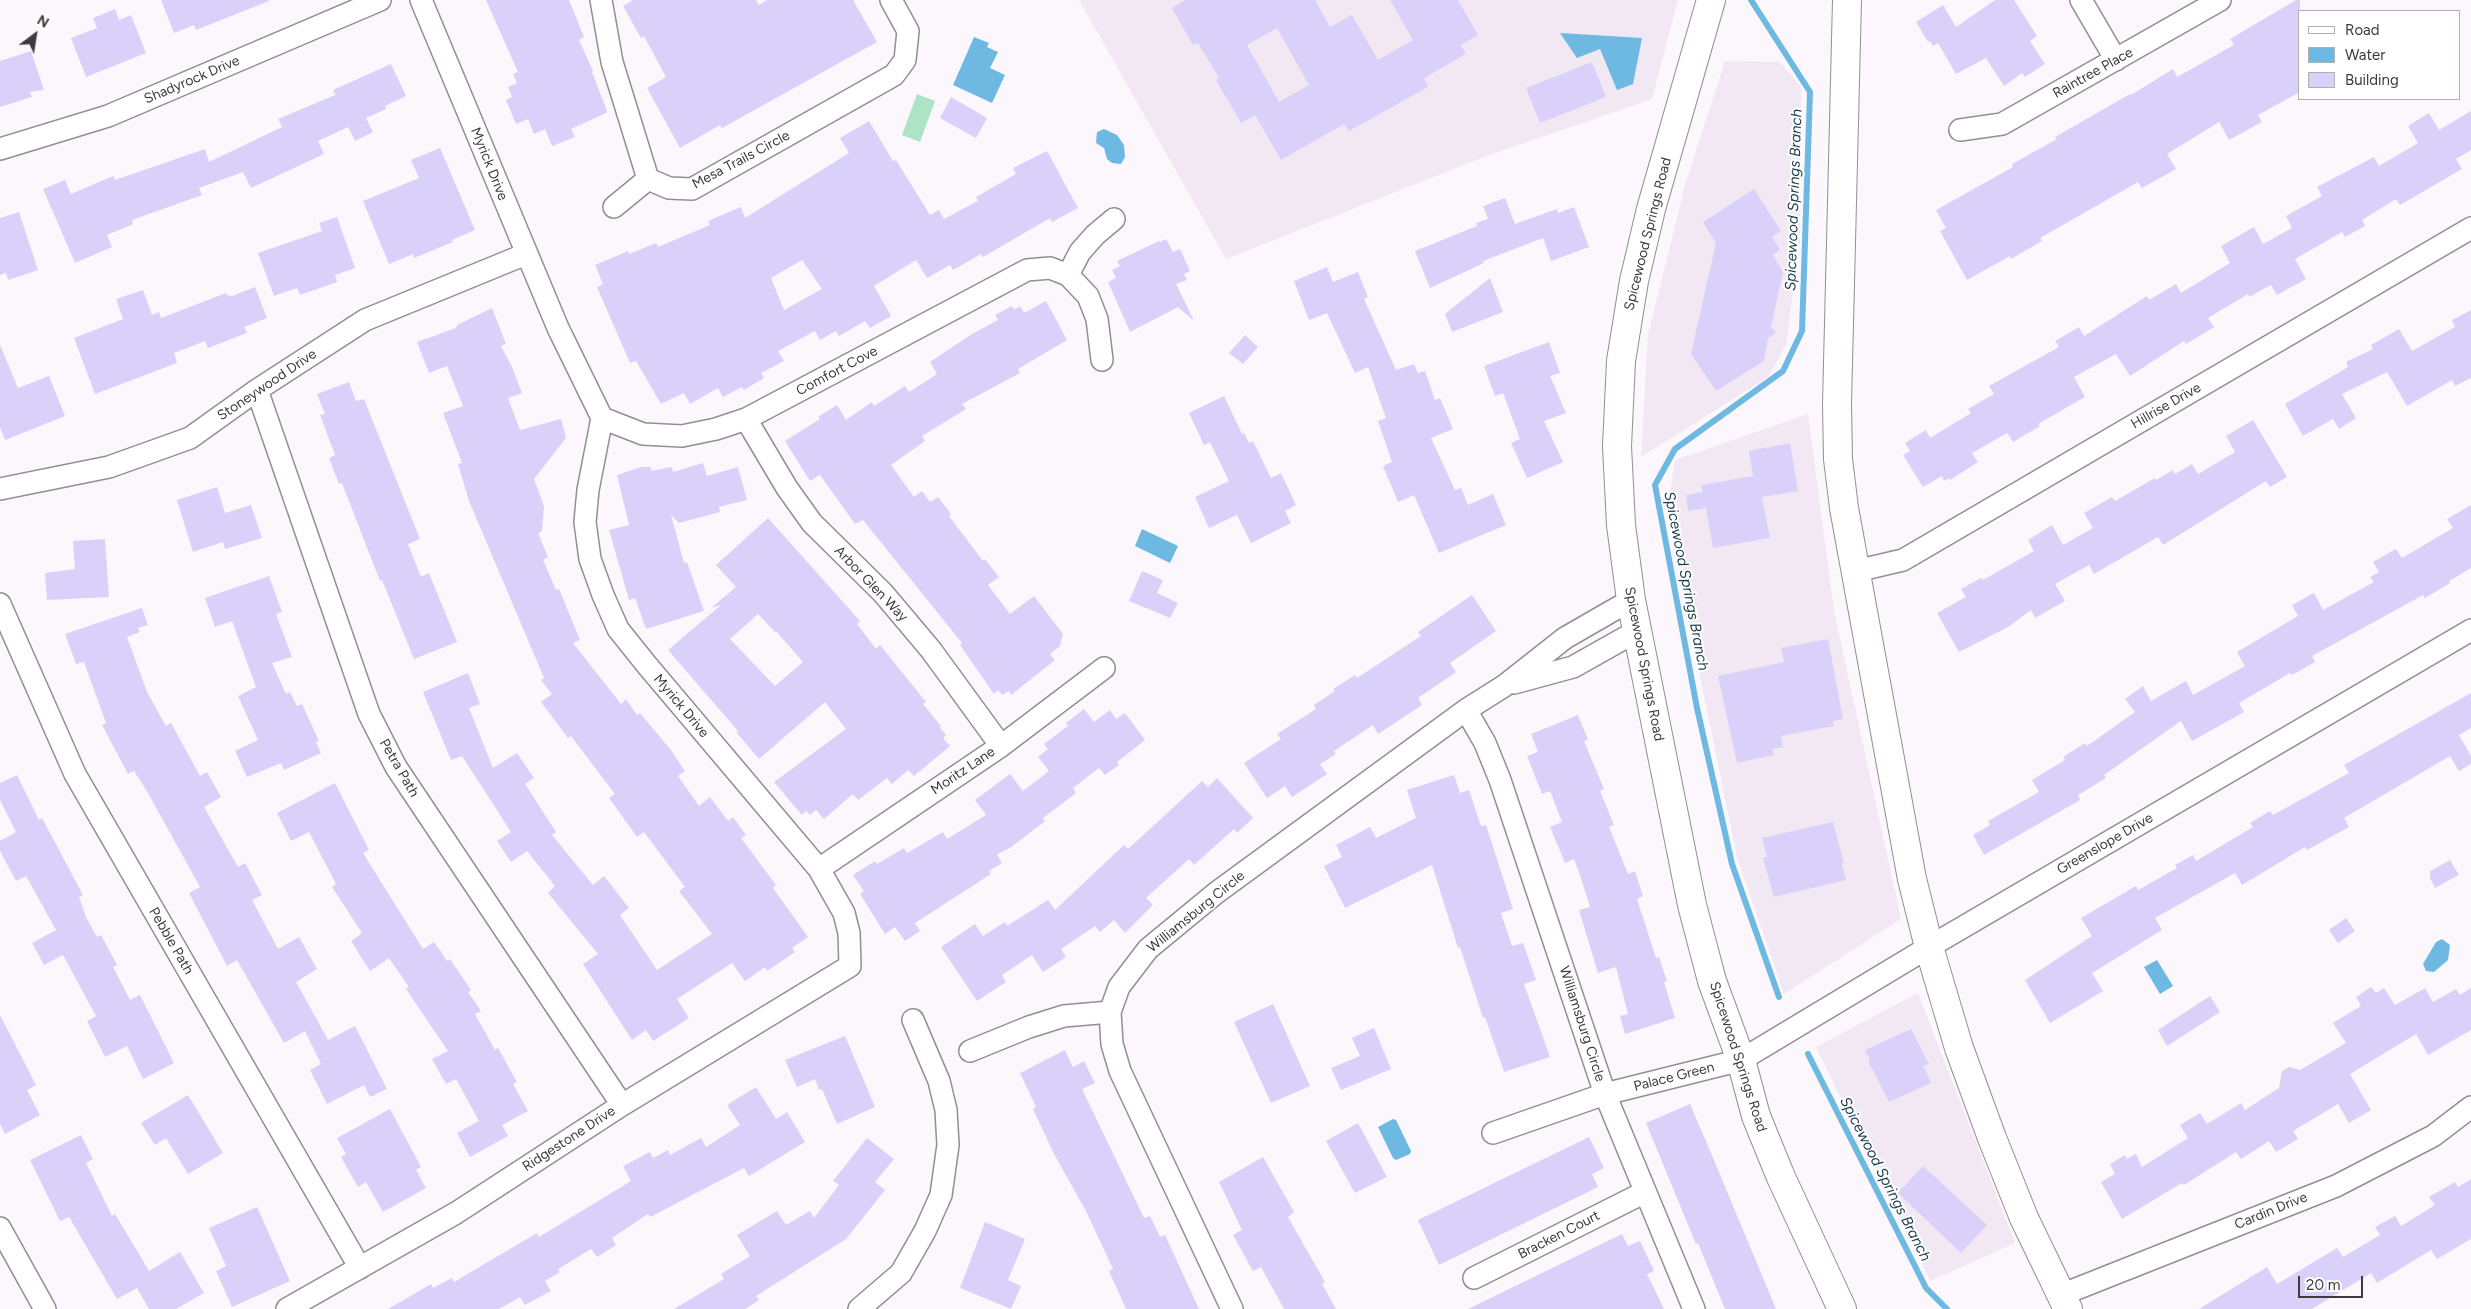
<!DOCTYPE html>
<html>
<head>
<meta charset="utf-8">
<style>
  body { margin:0 }
  #map { position:relative; width:2471px; height:1309px; overflow:hidden; background:#fcf7fc; font-family:Figtree,sans-serif }
  canvas { display:block }
  .legend { position:absolute; left:2298px; top:10px; width:162px; height:90px; box-sizing:border-box; background:#fff; border:1px solid #b1b1b1; margin:0; padding:6px 9px; list-style:none; font-size:15px; color:#3d3b3d }
  .legend li { display:flex; align-items:center; gap:10px; height:25px }
  .legend b { width:25px; border:1px solid #b1b1b1 }
  .north { position:absolute; left:10px; top:10px; width:50px; height:50px; -webkit-text-stroke:4px #fff; paint-order:stroke; rotate:31deg; font-size:14px; font-weight:700; line-height:20px; text-align:center; color:#3d3b3d }
  .north::after { content:''; display:block; margin:auto; width:18px; height:22px; background:#3d3b3d; clip-path:polygon(50% 0,100% 100%,50% 72%,0 100%) }
  .scale { position:absolute; left:2298px; top:1276px; width:65px; height:22px; box-sizing:border-box; border:2px solid #3d3b3d; border-top:0; padding-left:6px; font-size:15px; line-height:18px; white-space:nowrap; color:#3d3b3d; -webkit-text-stroke:4px #fff; paint-order:stroke }
</style>
</head>
<body>
<div id="map">
<canvas width="2471" height="1309"></canvas>
<ul class="legend">
<li><b style="height:6px;background:#fff"></b>Road</li>
<li><b style="height:14px;background:#6eb9e1"></b>Water</li>
<li><b style="height:14px;background:#dad1fb"></b>Building</li>
</ul>
<div class="north">N</div>
<div class="scale">20 m</div>
</div>
<script>
const ctx = document.querySelector('canvas').getContext('2d');
ctx.lineJoin = 'round';
function fill(path, color) { ctx.fillStyle = color; ctx.fill(path, 'evenodd'); }
const shape = rows => new Path2D(rows.map(r => 'M' + r).join(''));
function stroke(path, color, width, dash) { ctx.strokeStyle = color; ctx.lineWidth = width; ctx.lineCap = dash ? 'butt' : 'round'; ctx.setLineDash(dash || []); ctx.stroke(path); }
function label(font, color, halo, rows, align = 'center') {
  ctx.font = font + ' Figtree,sans-serif'; ctx.lineWidth = 4; ctx.setLineDash([]); ctx.textBaseline = 'middle'; ctx.strokeStyle = halo; ctx.fillStyle = color; for (const [text, x, y, turn = 0] of rows) {
    ctx.save(); ctx.translate(x, y); ctx.rotate((+turn || 0) * Math.PI / 180); ctx.textAlign = isNaN(turn) ? turn : align; if (halo) ctx.strokeText(text, 0, 0); ctx.fillText(text, 0, 0); ctx.restore();
  }
}
const built = shape([
  [1079,0,1678,0,1652,99,1484,157,1226,259],
  [1725,61,1780,62,1801,87,1800,241,1786,345,1768,377,1641,457,1648,335,1685,185],
  [1808,414,1834,611,1901,919,1784,994,1737,857,1700,676,1669,499,1675,460],
  [1918,993,2015,1243,1930,1281,1816,1047]
]);
const green = shape([
  [917,94,935,101,920,142,902,135]
]);
const water = shape([
  [1560,33,1642,38,1633,84,1617,90,1600,49,1577,58],
  [974,37,989,43,987,47,998,52,990,68,1005,75,992,103,953,85],
  [1104,129,1117,135,1124,145,1125,157,1121,164,1112,163,1107,159,1104,148,1096,143,1097,132],
  [1142,529,1178,546,1170,563,1135,546],
  [2442,939,2450,945,2448,960,2434,972,2426,971,2423,964,2436,942],
  [2157,960,2173,986,2160,994,2144,967],
  [1393,1119,1396,1120,1411,1151,1410,1154,1396,1160,1393,1158,1378,1127]
]);
const stream = shape([
  [1751,0,1810,92,1802,331,1783,371,1675,449,1655,485,1697,708,1732,864,1779,997],
  [1808,1054,1926,1288,1947,1309]
]);
const building = shape([
  [161,0,269,0,269,1,196,30,194,25,174,33],
  [486,0,569,0,584,37,579,40,593,71,592,72,607,111,606,113,571,129,575,137,552,146,545,129,534,134,528,119,516,124,506,100,512,97,508,87,517,83,513,74,518,72],
  [633,0,756,0,759,5,767,0,853,0,877,42,722,128,720,125,680,148,647,88,666,77,644,36,641,38,623,6],
  [1185,0,1315,0,1330,27,1352,15,1378,60,1413,40,1390,0,1458,0,1478,35,1461,45,1466,54,1424,78,1428,87,1349,131,1344,124,1281,160,1255,115,1241,123,1216,80,1219,78,1198,43,1193,45,1172,8],
  [1277,28,1309,85,1279,102,1247,45],
  [1995,0,2014,0,2037,36,2030,41,2045,64,2025,77,2022,73,2004,86,1986,58,1956,74,1938,43,1933,46,1930,41,1928,42,1916,22,1943,5,1956,27],
  [2296,0,2300,0,2300,92,2258,115,2262,122,2229,140,2219,122,2167,154,2176,169,2142,188,2138,182,2040,238,2042,241,2011,259,2010,256,1967,280,1940,231,1946,228,1936,210,2013,167,2012,164,2057,139,2055,137,2130,94,2131,95,2173,69,2177,77,2234,45,2230,39],
  [115,9,119,20,131,15,146,53,86,77,71,38,97,28,93,18],
  [31,51,44,90,30,92,32,97,0,107,0,61],
  [1592,62,1606,97,1540,123,1526,88],
  [391,64,406,96,385,106,386,109,366,118,373,132,355,141,348,127,318,141,324,154,251,188,243,172,199,188,202,195,132,220,133,224,107,235,112,247,75,263,43,189,65,180,71,194,113,176,115,180,205,149,209,162,282,127,278,119,335,95,333,90],
  [951,97,987,118,976,138,940,118],
  [2471,111,2471,150,2456,159,2462,169,2400,205,2396,199,2362,220,2365,226,2345,237,2342,232,2295,259,2306,279,2277,295,2271,285,2249,297,2248,294,2208,318,2214,327,2186,344,2184,341,2130,376,2116,354,2074,377,2085,397,2038,424,2040,426,2013,442,2007,433,1972,453,1978,462,1950,480,1949,478,1944,481,1942,476,1923,487,1903,455,1910,451,1905,443,1926,430,1930,438,1971,413,1968,409,1994,394,1989,386,2059,347,2055,341,2079,327,2084,336,2147,296,2149,300,2176,284,2181,293,2230,263,2221,246,2254,227,2263,244,2292,228,2286,216,2322,196,2317,187,2374,157,2379,166,2418,143,2408,126,2429,113,2439,130],
  [869,121,893,161,896,160,930,215,939,210,944,219,978,201,976,197,1016,174,1013,168,1047,151,1078,208,1052,222,1050,218,983,257,981,254,953,270,950,265,927,278,916,260,874,286,891,316,870,328,865,321,839,336,836,331,820,340,815,331,778,351,784,361,761,373,764,378,744,390,742,387,723,397,718,388,690,404,684,393,661,404,636,361,630,363,597,287,603,284,595,265,628,251,629,254,656,243,658,247,710,225,708,221,741,207,745,218,849,153,840,138],
  [802,260,822,289,784,310,771,278],
  [440,148,475,230,452,240,453,242,414,258,413,254,389,264,363,201,419,178,411,160],
  [1754,189,1781,231,1772,237,1780,250,1773,255,1783,272,1771,327,1776,333,1768,338,1764,361,1716,391,1691,354,1716,243,1703,222],
  [1505,198,1515,224,1557,209,1558,213,1574,207,1589,247,1551,261,1543,238,1483,261,1484,263,1430,288,1415,251,1477,226,1476,223,1488,219,1483,206],
  [19,212,38,270,8,280,6,273,0,275,0,218],
  [337,217,355,268,335,275,337,282,300,295,297,288,274,296,258,253,322,231,319,223],
  [1166,239,1173,252,1180,249,1190,271,1184,274,1187,280,1176,284,1194,321,1178,307,1130,332,1108,282,1116,278,1112,270,1120,266,1117,261,1159,241,1160,242],
  [1327,267,1333,282,1358,272,1368,297,1364,299,1396,370,1414,364,1418,373,1425,371,1435,400,1440,398,1453,429,1431,438,1455,490,1461,488,1468,505,1493,494,1506,525,1439,553,1414,495,1398,502,1383,466,1392,462,1378,421,1386,418,1368,367,1355,373,1327,313,1309,320,1294,281],
  [1490,278,1503,312,1452,332,1445,314],
  [255,287,267,318,244,327,247,333,208,348,205,341,174,353,177,363,95,394,74,338,123,319,116,299,143,290,152,315,159,312,161,318,226,293,227,295,232,296],
  [1046,301,1067,340,1018,369,1020,373,962,404,966,409,922,436,925,441,891,465,914,497,922,491,930,502,938,497,951,514,949,516,983,561,985,559,999,577,988,585,1010,614,1034,596,1063,634,1060,646,1050,654,1055,660,1011,695,1009,691,1002,695,998,690,994,694,960,645,962,643,863,520,855,524,820,475,810,481,785,441,820,419,818,417,837,405,846,420,872,402,874,406,905,386,909,392,937,374,930,362,972,334,998,320,995,315,1012,306,1014,310,1020,306,1024,313],
  [492,308,506,344,501,346,512,367,522,393,508,398,520,430,561,419,566,438,534,479,544,506,542,531,538,533,548,557,543,560,556,590,559,589,580,640,573,643,621,704,626,699,637,715,640,713,670,749,685,771,678,776,699,806,710,797,728,821,733,817,746,835,741,838,776,885,773,888,808,937,792,948,795,952,767,971,765,967,745,981,732,963,677,999,689,1018,653,1041,646,1030,632,1040,583,964,598,954,548,893,555,886,527,851,511,862,497,841,511,832,462,756,451,760,423,692,468,673,480,704,469,708,493,768,517,753,534,778,525,784,556,832,552,835,593,885,604,876,629,908,620,915,657,970,712,934,679,891,685,887,644,832,637,837,609,798,615,794,571,736,568,738,541,702,552,694,541,680,544,678,469,501,458,464,462,463,443,413,463,406,447,366,429,373,417,342,456,328,457,325],
  [2471,310,2471,378,2455,386,2452,380,2407,406,2387,372,2342,394,2356,418,2339,429,2333,419,2303,436,2285,404,2348,367,2346,362,2373,349,2371,345,2399,329,2412,351,2455,327,2452,320],
  [1245,335,1258,347,1243,364,1229,353],
  [1549,342,1560,373,1550,376,1566,413,1544,421,1563,462,1527,478,1511,443,1520,439,1503,393,1495,396,1484,366],
  [0,345,18,388,49,376,65,416,5,440,0,427],
  [349,382,356,401,364,399,420,539,408,544,421,577,429,573,457,642,414,659,382,580,380,581,342,483,339,484,329,458,335,455,320,415,325,414,317,394],
  [1224,396,1242,434,1244,433,1249,443,1253,441,1271,478,1281,473,1296,505,1285,511,1291,523,1251,543,1237,515,1209,528,1195,497,1229,481,1210,442,1204,445,1189,413],
  [2253,420,2287,477,2270,487,2266,481,2163,545,2158,537,2094,574,2089,565,2055,584,2065,601,2035,618,2031,610,2008,627,1959,652,1937,613,1966,597,1961,589,1981,578,1983,580,2034,551,2028,540,2052,525,2063,545,2093,528,2084,513,2112,497,2115,501,2155,478,2156,480,2173,470,2175,474,2192,464,2198,474,2235,452,2226,436],
  [1790,443,1798,491,1762,497,1770,538,1713,548,1706,508,1688,511,1686,495,1703,492,1701,485,1753,476,1749,451],
  [703,463,707,476,738,467,747,500,719,507,720,512,679,523,671,515,684,563,687,562,704,611,646,629,635,598,629,600,609,530,629,525,617,475,641,467,651,467,651,471,672,467,673,472],
  [217,487,225,513,251,505,262,538,225,549,223,542,193,552,177,500],
  [2471,505,2471,568,2449,581,2450,583,2425,598,2423,595,2312,656,2315,662,2292,675,2290,673,2239,703,2244,712,2192,741,2181,721,2104,775,2106,778,2078,795,2080,800,1984,855,1973,835,1990,825,1988,821,2039,792,2032,780,2065,760,2063,757,2085,743,2087,746,2135,712,2125,699,2143,686,2151,701,2186,681,2193,695,2245,666,2237,652,2298,616,2292,605,2314,593,2323,610,2374,582,2370,577,2379,572,2373,562,2396,549,2402,558,2453,528,2447,519],
  [768,518,860,621,857,624,876,649,880,645,926,702,923,704,941,726,940,728,946,735,943,738,950,746,914,776,908,770,892,784,887,778,858,800,853,794,824,819,816,810,810,815,806,811,802,815,774,782,846,729,825,702,759,759,736,732,738,731,668,650,721,605,711,608,736,587,716,565],
  [758,614,775,632,776,631,803,662,775,686,730,639],
  [105,539,109,597,47,600,45,573,75,569,73,541],
  [1142,571,1163,580,1157,593,1178,603,1170,618,1129,601],
  [269,576,282,612,276,614,292,657,272,663,286,694,290,692,297,706,302,704,319,741,316,742,321,753,284,770,281,763,247,777,235,751,258,740,238,696,256,687,232,621,215,627,205,598],
  [1472,595,1496,631,1450,663,1456,672,1418,698,1422,705,1378,734,1373,725,1334,751,1336,754,1320,764,1327,774,1292,797,1285,786,1267,798,1244,763,1281,739,1277,734,1316,709,1314,705,1335,691,1333,689,1355,675,1357,678,1421,636,1418,632],
  [142,608,148,625,138,628,140,632,127,637,147,692,166,726,171,723,200,776,207,772,221,797,204,807,238,867,245,863,262,895,252,900,278,949,299,937,317,969,296,982,328,1040,355,1026,387,1089,370,1097,364,1085,327,1104,310,1070,321,1064,305,1031,284,1043,237,960,227,966,189,893,200,887,148,793,134,771,128,774,102,725,106,723,84,662,76,664,65,634],
  [1828,639,1843,719,1833,721,1834,726,1781,736,1783,747,1772,749,1774,755,1737,763,1718,676,1784,662,1781,648],
  [2471,693,2471,728,2459,735,2471,756,2471,764,2459,771,2450,756,2344,818,2349,827,2307,850,2305,847,2242,885,2235,873,2155,918,2162,930,2092,973,2103,991,2050,1023,2025,980,2092,936,2081,918,2136,886,2138,890,2177,868,2175,865,2193,855,2196,861,2253,827,2250,823,2270,811,2273,815,2349,773,2344,765],
  [1084,709,1094,722,1110,710,1116,719,1125,713,1145,740,1117,762,1119,765,1105,775,1099,768,1073,788,1076,793,1043,818,1045,821,1010,848,997,854,1002,863,989,871,991,874,915,923,920,931,905,941,895,927,885,934,860,894,864,891,853,875,875,861,877,864,904,848,907,853,943,832,947,839,986,815,975,800,1010,774,1023,791,1049,771,1038,757,1048,749,1044,744,1068,726,1066,723],
  [1578,715,1588,740,1584,741,1604,789,1600,791,1614,825,1609,827,1628,874,1635,871,1643,896,1637,899,1656,958,1659,957,1667,981,1664,982,1675,1018,1625,1034,1620,1016,1628,1014,1616,967,1598,973,1579,910,1590,907,1580,875,1574,859,1565,863,1550,827,1562,822,1550,791,1542,794,1527,756,1538,752,1531,734],
  [17,775,39,820,42,818,83,895,79,897,86,917,97,937,101,935,117,965,113,967,130,1000,140,995,174,1063,143,1079,127,1046,105,1057,87,1021,96,1016,63,955,44,965,32,943,56,930,26,876,16,881,0,851,0,841,16,832,0,800,0,783],
  [1454,775,1460,793,1469,790,1481,826,1486,825,1513,909,1501,913,1512,946,1523,943,1536,980,1524,984,1550,1057,1504,1072,1485,1017,1483,1018,1460,947,1458,948,1432,865,1345,908,1324,866,1342,857,1336,845,1370,827,1376,838,1416,818,1407,790],
  [1217,778,1253,818,1237,833,1234,829,1194,865,1189,859,1146,898,1153,905,1125,933,1114,920,1100,932,1095,926,1061,949,1066,957,1043,972,1032,955,1002,975,1006,982,977,1001,941,947,975,924,983,936,1005,922,1007,926,1048,900,1055,910,1124,845,1128,849,1202,781,1208,787],
  [335,783,369,850,363,853,423,949,434,942,447,961,450,959,471,990,468,992,481,1011,475,1014,495,1050,498,1048,517,1082,513,1084,528,1111,502,1125,508,1136,470,1157,457,1133,479,1121,456,1079,446,1084,432,1059,448,1051,406,989,409,987,389,958,370,971,351,941,362,933,332,887,336,884,309,832,291,841,277,813],
  [1833,822,1844,863,1842,864,1846,880,1774,897,1763,858,1767,857,1762,838],
  [2450,860,2459,875,2435,888,2430,878,2430,871],
  [2346,918,2355,931,2338,943,2329,930],
  [2371,987,2376,993,2384,988,2395,1005,2425,988,2433,1002,2456,989,2460,995,2471,988,2471,1030,2428,1055,2416,1034,2350,1074,2371,1110,2349,1123,2338,1104,2293,1131,2298,1139,2276,1152,2269,1141,2241,1159,2236,1152,2184,1185,2182,1183,2122,1219,2101,1182,2115,1174,2110,1164,2125,1155,2127,1159,2136,1154,2142,1167,2188,1138,2180,1125,2200,1113,2207,1124,2241,1103,2245,1110,2279,1088,2282,1071,2289,1067,2300,1070,2346,1043,2333,1023,2361,1006,2356,997],
  [2210,996,2220,1012,2167,1046,2158,1030],
  [1273,1004,1310,1086,1271,1103,1234,1022],
  [0,1015,36,1085,27,1090,40,1115,5,1134,0,1124],
  [1374,1028,1391,1069,1341,1090,1331,1068,1360,1056,1352,1038],
  [1911,1029,1929,1064,1923,1066,1931,1083,1889,1102,1868,1061,1870,1060,1865,1050],
  [845,1036,875,1107,837,1124,822,1089,819,1090,815,1079,797,1087,785,1060],
  [1065,1050,1073,1067,1084,1061,1095,1083,1082,1089,1144,1218,1150,1216,1160,1237,1165,1235,1199,1309,1126,1309,1109,1271,1113,1269,1086,1211,1054,1154,1033,1109,1036,1107,1020,1073],
  [756,1087,776,1119,787,1112,805,1142,749,1176,744,1168,650,1217,648,1214,612,1238,616,1245,597,1257,591,1249,558,1269,560,1272,545,1281,551,1291,525,1305,520,1297,499,1309,388,1309,431,1284,433,1288,452,1278,454,1282,537,1233,539,1237,631,1181,623,1166,650,1152,653,1158,668,1150,670,1155,701,1138,706,1147,740,1125,727,1105],
  [188,1095,223,1153,188,1174,166,1138,155,1145,141,1123],
  [1690,1104,1711,1153,1776,1309,1725,1309,1698,1243,1696,1244,1646,1123],
  [390,1109,421,1167,416,1170,426,1188,383,1212,366,1182,358,1187,341,1157,346,1154,337,1138],
  [1358,1123,1387,1177,1355,1193,1326,1141],
  [81,1135,93,1159,86,1163,112,1216,115,1214,149,1271,180,1252,204,1293,176,1309,149,1309,137,1288,117,1299,69,1217,60,1221,30,1160],
  [1589,1137,1604,1168,1592,1174,1598,1187,1439,1265,1418,1220],
  [867,1138,894,1159,875,1182,885,1190,846,1239,756,1296,759,1300,745,1309,674,1309,724,1279,721,1274,750,1256,737,1235,777,1211,786,1225,810,1211,814,1218,839,1185,833,1181],
  [1263,1157,1294,1212,1288,1217,1325,1282,1322,1284,1336,1309,1284,1309,1261,1267,1253,1271,1233,1235,1242,1230,1219,1182],
  [1923,1166,1987,1225,1961,1253,1898,1193],
  [2471,1179,2471,1239,2437,1259,2431,1250,2377,1283,2371,1273,2312,1309,2199,1309,2267,1267,2277,1284,2337,1248,2343,1257,2380,1235,2375,1227,2395,1216,2401,1226,2435,1205,2429,1197,2455,1182,2458,1187],
  [257,1207,290,1281,232,1307,216,1271,226,1266,209,1228],
  [985,1222,1025,1239,1008,1280,1021,1286,1011,1309,960,1288],
  [1622,1234,1628,1246,1640,1241,1654,1271,1647,1274,1664,1309,1468,1309]
]);
const minor = shape([
  [421,0,558,328,602,418,643,434,682,436,716,429,746,419,1027,270,1050,268,1068,275,1088,296,1097,319,1102,360],
  [601,0,612,62,648,179,669,188,692,189,894,75,905,60,908,31,891,0],
  [2081,0,2116,60],
  [1960,130,2002,124,2220,0],
  [0,149,108,116,380,0],
  [614,207,648,179],
  [1068,275,1080,252,1095,235,1114,219],
  [257,390,369,714,396,767,622,1105],
  [746,419,787,488,812,523,883,593,931,650,1001,746],
  [0,489,109,467,190,438,257,390,365,320,526,254],
  [1856,571,1903,560,2471,228],
  [0,604,75,774,360,1268],
  [1514,683,1573,667,1637,631],
  [1466,710,1485,743,1500,780,1605,1094,1694,1309],
  [819,869,1001,746,1104,668],
  [970,1051,1029,1027,1064,1016,1110,1012],
  [1493,1133,1605,1094,1741,1060,1929,947,2471,630],
  [0,1228,45,1309],
  [1474,1278,1645,1192],
  [2061,1295,2336,1186,2433,1136,2471,1107],
  [287,1309,456,1213,622,1105,850,966,849,933,844,913,819,869,646,664,618,629,603,595,590,559,585,522,588,490,602,418],
  [859,1309,901,1273,925,1231,941,1195,948,1145,946,1110,939,1081,913,1020],
  [1232,1309,1120,1071,1112,1044,1110,1012,1119,987,1148,949,1216,893,1466,710,1504,686,1565,638,1631,600]
]);
const secondary = shape([
  [1711,0,1651,209,1634,281,1621,361,1617,446,1621,525,1631,600,1692,905,1712,981,1741,1060,1756,1116,1780,1175,1842,1309],
  [1847,0,1837,404,1838,459,1844,508,1912,879,1929,947,1959,1048,1992,1138,2024,1218,2068,1309]
]);
const streetNames = [
  ["Raintree Place",2093,73,-29],
  ["Shadyrock Drive",192,80,-23],
  ["Mesa Trails Circle",741,160,-28],
  ["Myrick Drive",489,164,68],
  ["Spicewood Springs Road",1648,234,-76],
  ["Comfort Cove",837,371,-28],
  ["Stoneywood Drive",267,385,-34],
  ["Hillrise Drive",2166,406,-30],
  ["Arbor Glen Way",871,584,46],
  ["Spicewood Springs Road",1644,664,79],
  ["Myrick Drive",681,706,50],
  ["Petra Path",399,768,60],
  ["Moritz Lane",963,771,-34],
  ["Greenslope Drive",2105,844,-30],
  ["Williamsburg Circle",1196,912,-39],
  ["Pebble Path",171,941,60],
  ["Williamsburg Circle",1582,1024,72],
  ["Spicewood Springs Road",1738,1057,72],
  ["Palace Green",1674,1077,-14],
  ["Ridgestone Drive",569,1139,-33],
  ["Cardin Drive",2271,1211,-22],
  ["Bracken Court",1559,1235,-27]
];
const waterNames = [
  ["Spicewood Springs Branch",1794,200,-88],
  ["Spicewood Springs Branch",1686,581,79],
  ["Spicewood Springs Branch",1885,1179,63]
];
fill(built, '#f2e8f3');
fill(green, '#ade4c6');
fill(water, '#6eb9e1');
stroke(stream, '#6eb9e1', 6);
fill(building, '#dad1fb');
stroke(minor, '#938e93', 24);
stroke(secondary, '#938e93', 30);
stroke(minor, '#fff', 21);
stroke(secondary, '#fff', 28);
label('14px', '#3d3b3d', '#fff', streetNames);
label('italic 15px', '#1a3c4d', '#fff', waterNames);
</script>
</body>
</html>
